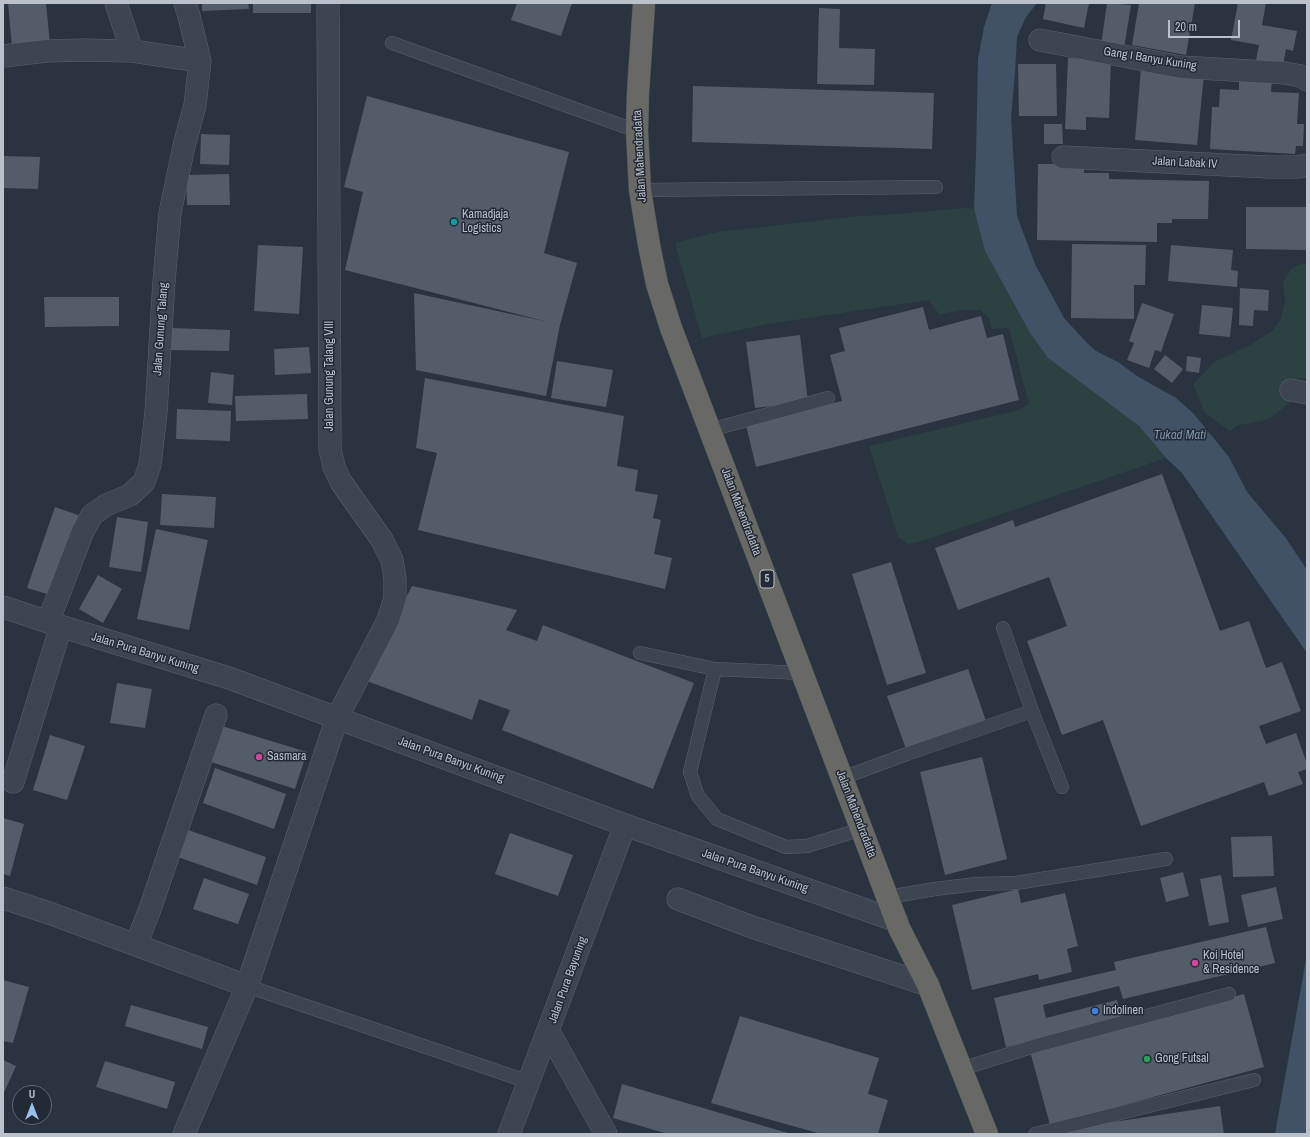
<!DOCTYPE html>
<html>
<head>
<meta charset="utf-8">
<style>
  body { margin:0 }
  #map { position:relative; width:1310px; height:1137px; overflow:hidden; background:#293440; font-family:"Archivo Narrow",sans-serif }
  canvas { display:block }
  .frame { position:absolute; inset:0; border:4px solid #bac1ca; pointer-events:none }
  .north { position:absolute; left:12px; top:1085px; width:40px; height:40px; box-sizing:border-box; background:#222a35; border:1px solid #5f6671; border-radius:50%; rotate:0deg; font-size:11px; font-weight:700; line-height:16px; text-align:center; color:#bac1ca }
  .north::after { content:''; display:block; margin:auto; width:14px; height:18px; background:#9bbeee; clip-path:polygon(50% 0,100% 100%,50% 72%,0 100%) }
  .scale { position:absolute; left:1168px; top:20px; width:72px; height:18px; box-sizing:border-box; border:2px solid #bac1ca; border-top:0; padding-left:5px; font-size:12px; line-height:14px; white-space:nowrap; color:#bac1ca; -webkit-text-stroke:3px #222a35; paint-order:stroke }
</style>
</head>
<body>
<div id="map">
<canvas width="1310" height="1137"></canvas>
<div class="frame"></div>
<div class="north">U</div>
<div class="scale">20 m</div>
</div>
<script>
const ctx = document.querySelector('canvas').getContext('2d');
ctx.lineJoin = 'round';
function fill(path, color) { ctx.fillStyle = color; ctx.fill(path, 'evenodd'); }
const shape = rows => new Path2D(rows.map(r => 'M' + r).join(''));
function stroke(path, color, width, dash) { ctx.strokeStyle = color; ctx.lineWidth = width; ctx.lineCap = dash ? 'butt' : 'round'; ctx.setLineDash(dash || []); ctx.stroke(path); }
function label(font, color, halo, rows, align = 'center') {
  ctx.font = font + ' "Archivo Narrow",sans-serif'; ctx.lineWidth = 3; ctx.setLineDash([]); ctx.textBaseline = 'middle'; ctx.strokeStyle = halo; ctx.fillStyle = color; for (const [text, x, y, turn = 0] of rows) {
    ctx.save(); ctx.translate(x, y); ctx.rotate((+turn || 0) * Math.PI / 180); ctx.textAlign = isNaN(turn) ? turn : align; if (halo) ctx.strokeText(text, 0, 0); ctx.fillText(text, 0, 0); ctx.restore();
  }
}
const green = shape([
  [965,208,974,209,985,251,1030,333,1048,358,1139,426,1166,458,919,542,908,544,898,537,869,446,1007,413,1017,411,1029,404,1009,328,992,329,989,318,981,310,963,310,939,314,929,300,768,324,702,338,675,243,717,232,859,216,885,215],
  [1307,262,1307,378,1295,378,1293,400,1272,417,1262,421,1239,425,1230,431,1205,413,1193,384,1214,362,1248,346,1272,331,1281,318,1285,302,1283,282,1292,268]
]);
const water = shape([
  [992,3,1037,3,1026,17,1017,37,1015,73,1011,117,1017,216,1035,264,1064,318,1087,343,1096,351,1118,362,1137,376,1176,398,1193,413,1229,457,1247,492,1285,537,1307,570,1307,653,1182,473,1166,458,1139,426,1048,358,1030,333,985,251,974,209,976,155,978,59,984,27],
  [1307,954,1307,1123,1306,1134,1275,1134]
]);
const building = shape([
  [8,3,46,3,50,44,12,47],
  [202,3,248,3,249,9,202,11],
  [253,3,311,3,311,13,253,13],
  [517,3,572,3,561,36,511,20],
  [1046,3,1089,3,1084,28,1043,19],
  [1107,3,1131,5,1124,48,1101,45],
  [1139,3,1195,3,1186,55,1132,45],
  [1238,3,1266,3,1262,25,1297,31,1293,51,1286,49,1283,65,1256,60,1259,45,1231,40],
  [819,8,840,9,839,48,875,49,874,85,817,84],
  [1068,58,1111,60,1109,118,1086,117,1086,130,1065,129],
  [1018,64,1056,64,1057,116,1019,116],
  [1141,68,1204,74,1197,145,1135,140],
  [1239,78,1272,80,1271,92,1299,93,1297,124,1304,124,1303,146,1296,146,1295,154,1210,149,1212,107,1219,107,1220,89,1239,90],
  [693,86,934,93,932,149,692,142],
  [367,96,569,152,544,253,577,263,560,325,546,396,416,370,414,293,548,322,345,270,363,192,344,187],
  [1044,124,1062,124,1063,144,1044,144],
  [201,134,230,135,229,165,200,164],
  [3,156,40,157,38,189,3,188],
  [1038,164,1084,164,1084,173,1109,173,1109,179,1209,181,1208,219,1172,219,1172,223,1157,223,1157,242,1037,240],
  [229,174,230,205,187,205,186,175],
  [1246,207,1306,207,1306,250,1246,249],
  [1072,244,1146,245,1145,285,1134,285,1134,319,1071,318],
  [258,245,303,247,299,314,254,311],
  [1171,245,1233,250,1231,270,1238,271,1237,287,1168,281],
  [1240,288,1269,290,1268,311,1254,310,1253,326,1239,325],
  [44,297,119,297,119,326,45,327],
  [1142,303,1174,314,1161,352,1155,350,1149,368,1127,360,1134,343,1129,341],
  [1202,305,1233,308,1230,337,1199,334],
  [923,307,929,330,981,316,987,338,1003,334,1019,400,756,467,746,425,842,401,830,355,845,351,839,328],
  [170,328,230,330,229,351,169,350],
  [800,335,808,402,755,408,746,342],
  [309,347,311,373,275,375,274,349],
  [1165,355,1183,369,1172,383,1154,369],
  [1187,356,1201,358,1199,373,1186,371],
  [557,361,613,370,606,407,551,398],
  [211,372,234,375,232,405,208,403],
  [425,378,624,416,617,466,638,470,635,491,658,495,653,518,661,520,654,554,672,558,665,589,418,530,437,453,416,448],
  [307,394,308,419,236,421,235,396],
  [177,409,231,411,230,441,176,439],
  [1162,474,1220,631,1249,621,1266,668,1282,662,1301,711,1259,726,1266,744,1296,733,1307,764,1307,769,1298,772,1303,784,1269,796,1264,782,1141,826,1103,720,1062,735,1027,641,1067,626,1049,577,958,610,935,548,1013,520,1015,527],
  [162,494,216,497,214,528,160,525],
  [55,507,81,516,54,596,27,588],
  [117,517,148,522,141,572,109,567],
  [156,529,208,540,189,630,137,619],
  [891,562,926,673,887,685,852,574],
  [98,575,122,589,103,623,79,609],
  [412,586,463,597,517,610,506,630,537,641,543,625,694,683,653,789,502,730,510,710,479,699,472,720,367,681,372,666],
  [968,669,986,721,906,749,887,696],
  [117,683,152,689,145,728,110,723],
  [222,726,307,752,295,789,211,762],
  [50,735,85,746,67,800,33,790],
  [982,757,1007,859,945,875,920,772],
  [215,768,286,794,274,829,203,803],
  [3,818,24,824,10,876,3,874],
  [188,830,266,857,257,885,178,857],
  [510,833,573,855,558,896,495,874],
  [1272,836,1274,876,1233,877,1231,837],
  [1183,872,1189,896,1166,902,1160,878],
  [1221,875,1229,922,1209,926,1200,879],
  [204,878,249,894,238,924,193,909],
  [1276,887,1283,919,1248,927,1241,895],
  [1018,889,1021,903,1065,893,1078,946,1067,949,1072,972,1039,980,1038,974,972,990,952,905],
  [1266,927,1275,963,1123,999,1119,986,1043,1005,1046,1018,1117,1000,1122,1019,1006,1047,994,998,1116,970,1114,962],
  [3,980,29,987,13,1043,3,1041],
  [1244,994,1264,1067,1050,1125,1030,1051],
  [131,1005,208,1027,202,1049,125,1026],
  [740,1016,879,1058,868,1094,888,1100,878,1134,821,1134,711,1103],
  [3,1060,16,1066,3,1095],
  [105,1061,175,1082,167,1109,96,1087],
  [622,1084,791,1134,668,1134,613,1118],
  [1220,1106,1224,1134,1067,1134,1066,1129]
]);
const service = shape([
  [392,43,637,131],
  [640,190,936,187],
  [710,430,828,398],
  [640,653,715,669,802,673],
  [715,669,690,772,698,796,717,819,786,847,807,846,862,829],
  [1032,711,1062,787],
  [842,778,907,754,1032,711,1003,628],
  [888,897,935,889,976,884,1016,883,1166,859],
  [247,986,529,1082],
  [961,1069,1038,1045,1229,994],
  [1035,1134,1254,1080]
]);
const minor = shape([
  [116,3,132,51],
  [1040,40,1181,67,1285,73,1301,76,1307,80],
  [3,56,47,51,83,50,132,51,200,61],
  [1063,157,1268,167,1298,167,1307,165],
  [1291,390,1307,393],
  [3,607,60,626,229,678,625,825,897,921],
  [48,622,83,531,92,515,106,505,130,495,144,482,150,465,156,412,164,281,170,213,184,146,195,105,200,61,189,16,185,3],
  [13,782,57,639,60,626],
  [3,898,49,913,247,986],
  [678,899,752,927,928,985],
  [136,945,150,909,216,715],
  [549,1032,606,1134],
  [184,1134,247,986,337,718,388,620,395,598,395,578,392,560,382,540,341,482,334,467,330,449,328,3],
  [509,1134,625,825]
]);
const trunk = shape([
  [644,3,638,93,637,131,640,190,649,245,657,284,671,328,899,928,928,985,987,1134]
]);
const markers = [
  [454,222,4,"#0f9aa8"],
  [259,757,4,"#d1479c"],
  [1195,963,4,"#d1479c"],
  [1095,1011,4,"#3f7fe0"],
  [1147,1059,4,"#2e9e5b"]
];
const shields = [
  [767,579,14]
];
const shieldNames = [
  ["5",767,579]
];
const streetNames = [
  ["Gang I Banyu Kuning",1150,59,9],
  ["Jalan Mahendradatta",640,156,-93],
  ["Jalan Labak IV",1185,163,3],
  ["Jalan Gunung Talang",161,329,-86],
  ["Jalan Gunung Talang VIII",330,376,-90],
  ["Jalan Mahendradatta",741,512,69],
  ["Jalan Pura Banyu Kuning",145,653,17],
  ["Jalan Pura Banyu Kuning",451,760,20],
  ["Jalan Mahendradatta",856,814,69],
  ["Jalan Pura Banyu Kuning",755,871,19],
  ["Jalan Pura Bayuning",568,980,-70]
];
const poiNames = [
  ["Kamadjaja",462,215],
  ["Logistics",462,229],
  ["Sasmara",267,757],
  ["Koi Hotel",1203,956],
  ["& Residence",1203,970],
  ["Indolinen",1103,1011],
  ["Gong Futsal",1155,1059]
];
const waterNames = [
  ["Tukad Mati",1180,436]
];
fill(green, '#2c4142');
fill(water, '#415267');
fill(building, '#535d6a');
stroke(service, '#5b636d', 14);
stroke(minor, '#5b636d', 23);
stroke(trunk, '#48505a', 23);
stroke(service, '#3d4550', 13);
stroke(minor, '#3d4550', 22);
stroke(trunk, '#686865', 22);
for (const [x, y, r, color] of markers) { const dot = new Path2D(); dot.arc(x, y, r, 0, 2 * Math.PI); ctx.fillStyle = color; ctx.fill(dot); stroke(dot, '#222a35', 1.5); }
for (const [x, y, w] of shields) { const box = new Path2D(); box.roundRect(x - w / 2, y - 9, w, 18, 3); ctx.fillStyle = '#222a35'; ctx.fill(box); stroke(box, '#bac1ca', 1); }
label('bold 11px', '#bac1ca', null, shieldNames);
label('12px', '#bac1ca', '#222a35', streetNames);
label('12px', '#bac1ca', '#222a35', poiNames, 'left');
label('italic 13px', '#7e92aa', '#222a35', waterNames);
</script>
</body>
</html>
